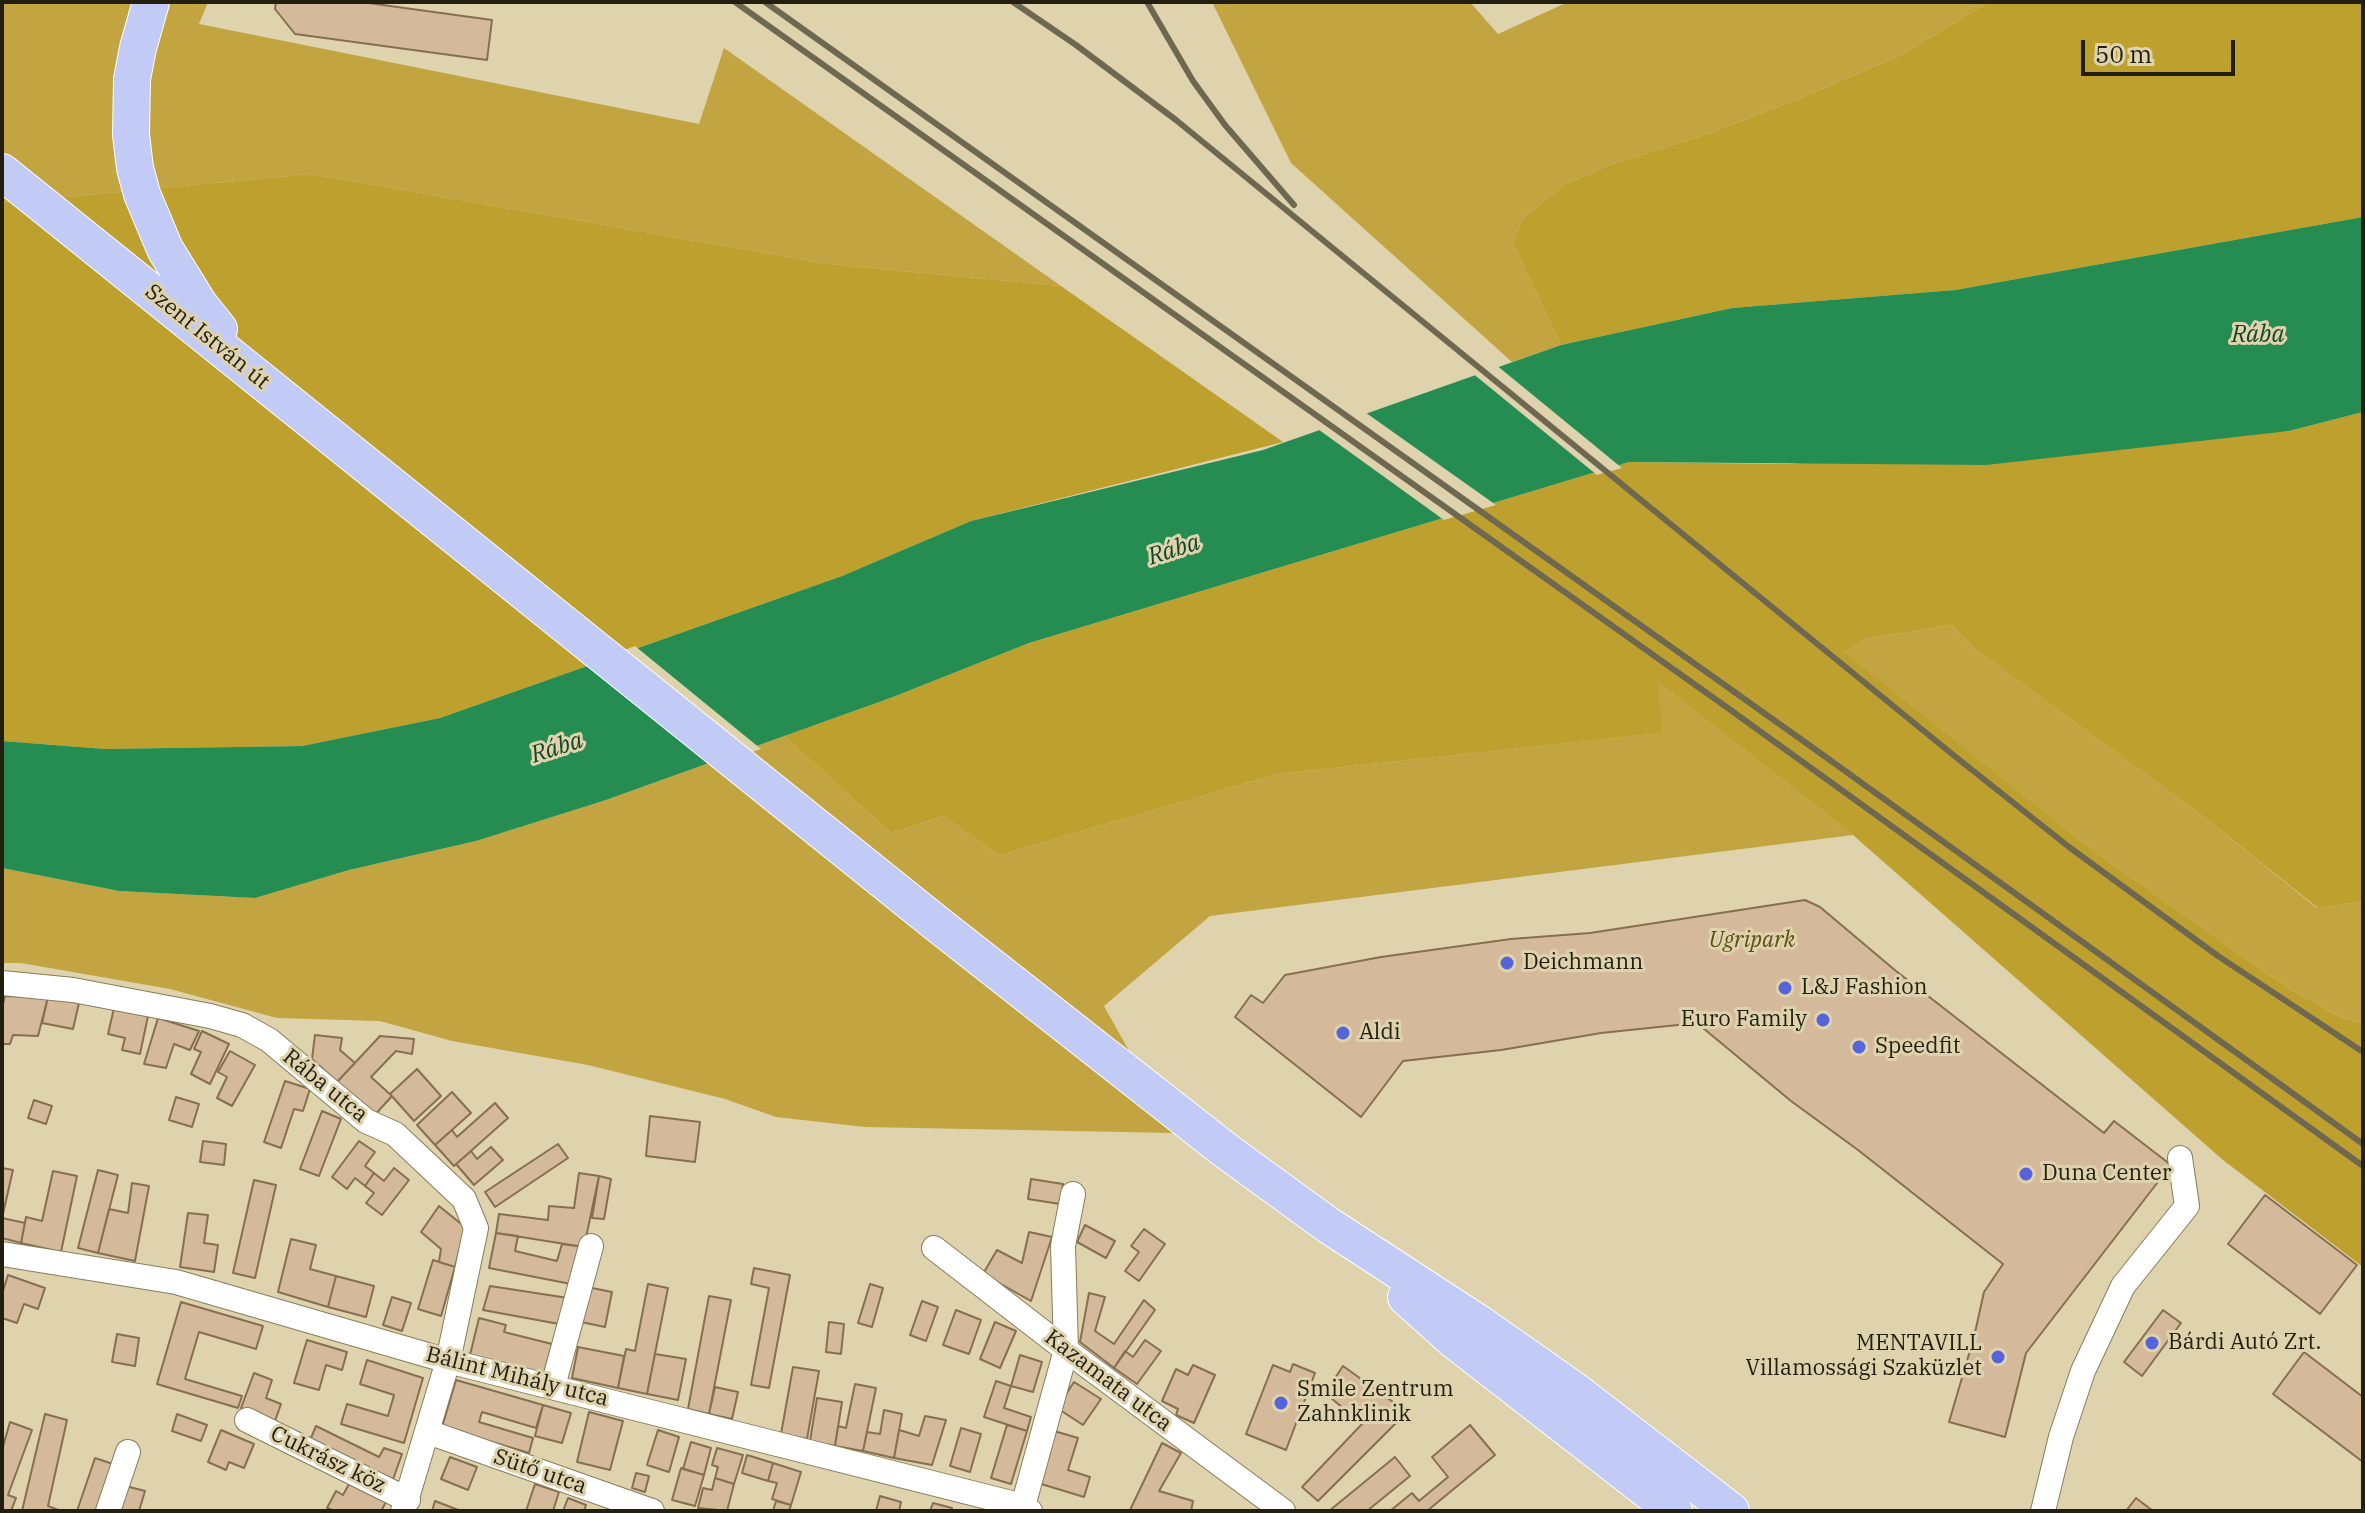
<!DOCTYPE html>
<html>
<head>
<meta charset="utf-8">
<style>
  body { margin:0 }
  #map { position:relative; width:2365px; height:1513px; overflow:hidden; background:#ded3ad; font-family:"IBM Plex Serif",serif }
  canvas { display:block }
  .frame { position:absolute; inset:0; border:4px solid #221e10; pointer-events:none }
  .scale { position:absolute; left:2081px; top:40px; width:154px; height:36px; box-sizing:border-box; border:4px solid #221e10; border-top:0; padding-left:10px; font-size:24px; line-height:28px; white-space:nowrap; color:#221e10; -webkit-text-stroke:6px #ded3ad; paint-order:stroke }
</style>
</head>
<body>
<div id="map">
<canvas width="2365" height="1513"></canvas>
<div class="frame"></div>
<div class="scale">50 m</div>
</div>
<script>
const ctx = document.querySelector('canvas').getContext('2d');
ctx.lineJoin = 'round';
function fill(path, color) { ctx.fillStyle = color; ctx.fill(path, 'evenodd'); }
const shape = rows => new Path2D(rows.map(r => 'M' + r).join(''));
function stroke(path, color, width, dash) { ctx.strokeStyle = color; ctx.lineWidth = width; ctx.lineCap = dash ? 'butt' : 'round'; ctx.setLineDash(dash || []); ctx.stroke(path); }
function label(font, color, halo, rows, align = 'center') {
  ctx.font = font + ' "IBM Plex Serif",serif'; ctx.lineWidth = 6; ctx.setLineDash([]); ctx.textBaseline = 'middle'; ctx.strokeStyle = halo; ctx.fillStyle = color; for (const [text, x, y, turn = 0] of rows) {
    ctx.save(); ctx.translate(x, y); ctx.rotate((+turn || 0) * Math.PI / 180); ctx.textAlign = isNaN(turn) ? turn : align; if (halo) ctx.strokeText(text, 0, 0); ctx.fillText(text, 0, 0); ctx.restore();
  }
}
const green = shape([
  [2,2,208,2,199,24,699,124,724,48,1061,286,828,264,311,174,2,203],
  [1212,2,1470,2,1498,34,1568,2,1989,2,1901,55,1806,96,1713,132,1608,166,1564,185,1522,219,1513,243,1561,345,1512,362,1291,163],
  [1952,625,1975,649,2200,814,2317,908,2363,901,2363,1024,2338,1016,2286,987,2091,849,1843,652,1865,639],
  [1657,681,1853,835,1210,916,1104,1006,1175,1133,865,1127,776,1117,725,1099,588,1065,452,1041,380,1021,277,1018,170,989,21,963,2,963,2,868,119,891,255,898,349,870,476,841,603,801,784,736,891,833,943,816,1000,855,1277,774,1661,733]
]);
const forest = shape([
  [1989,2,2363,2,2363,217,1955,290,1732,308,1561,345,1513,243,1522,219,1564,185,1608,166,1713,132,1806,96,1901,55],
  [311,174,828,264,1061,286,1283,442,971,521,842,576,440,718,302,746,105,749,2,741,2,203],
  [2363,412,2363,901,2318,908,2200,814,1975,649,1952,625,1865,639,1844,652,2091,849,2286,987,2338,1016,2363,1024,2363,1267,2223,1160,1853,835,1658,682,1662,733,1277,774,1000,855,943,816,891,833,784,736,893,697,1029,643,1629,462,1788,464,2289,431]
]);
const water = shape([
  [2363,217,2363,412,2289,431,1986,465,1629,462,1029,643,893,697,603,801,476,841,349,870,255,898,119,891,2,868,2,741,105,749,302,746,440,718,842,576,971,521,1263,450,1561,345,1732,308,1955,290]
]);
const pier = shape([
  [1495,364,1622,468,1597,475,1471,372],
  [1362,410,1496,505,1444,520,1315,427],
  [635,646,761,749,713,766,587,664]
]);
const building = shape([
  [276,2,361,2,492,20,487,60,295,34,275,9,276,2],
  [1805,900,1820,907,1896,971,2104,1133,2114,1121,2171,1165,2026,1353,2005,1437,1949,1422,1974,1337,1984,1292,2003,1264,1858,1150,1791,1101,1697,1023,1601,1033,1501,1050,1403,1061,1361,1117,1235,1017,1251,995,1263,1003,1285,975,1381,957,1511,939,1590,933,1805,900],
  [5,996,48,997,38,1036,13,1035,10,1044,2,1044,2,1008,5,996],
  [48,997,79,1003,73,1029,42,1023,48,997],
  [114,1008,148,1016,140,1054,122,1050,125,1038,108,1034,114,1008],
  [158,1018,199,1031,190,1050,174,1044,166,1068,144,1064,158,1018],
  [202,1031,229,1044,210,1084,191,1074,201,1052,194,1049,202,1031],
  [315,1035,342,1038,340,1050,355,1063,337,1082,312,1059,315,1035],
  [380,1036,414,1039,412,1054,396,1051,371,1077,392,1096,373,1117,337,1082,380,1036],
  [230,1051,255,1065,232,1106,217,1098,227,1077,218,1072,230,1051],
  [417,1069,441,1096,414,1121,390,1094,417,1069],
  [285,1081,310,1089,303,1111,294,1109,281,1148,264,1142,285,1081],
  [452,1092,471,1113,435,1145,417,1125,452,1092],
  [176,1097,199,1104,192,1127,169,1120,176,1097],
  [34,1100,52,1106,46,1124,28,1118,34,1100],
  [495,1103,508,1118,454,1166,435,1145,452,1130,457,1137,495,1103],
  [322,1111,341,1119,319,1176,300,1169,322,1111],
  [650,1116,700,1122,695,1162,646,1156,650,1116],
  [203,1141,226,1144,224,1165,200,1162,203,1141],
  [359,1141,375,1152,365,1166,374,1173,365,1186,355,1178,347,1189,332,1177,359,1141],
  [558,1144,568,1158,495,1207,485,1192,558,1144],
  [491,1147,503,1160,474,1185,456,1164,471,1151,477,1159,491,1147],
  [2,1168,13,1170,2,1218,25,1223,21,1243,2,1238,2,1168],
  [394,1168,409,1180,382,1215,366,1203,374,1193,365,1186,374,1173,384,1181,394,1168],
  [98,1170,118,1175,98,1253,78,1248,98,1170],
  [53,1171,77,1176,61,1252,21,1243,26,1217,42,1221,53,1171],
  [579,1173,599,1176,584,1247,496,1233,499,1214,548,1220,549,1206,574,1208,579,1173],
  [599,1176,611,1179,604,1219,592,1218,599,1176],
  [1031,1179,1063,1184,1060,1204,1028,1199,1031,1179],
  [254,1180,276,1185,255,1278,233,1273,254,1180],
  [132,1183,149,1186,135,1261,98,1253,109,1209,128,1213,132,1183],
  [2265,1195,2357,1265,2320,1314,2228,1244,2265,1195],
  [439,1206,465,1227,455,1267,439,1262,441,1249,421,1232,439,1206],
  [188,1213,208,1215,204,1243,218,1245,214,1272,180,1267,188,1213],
  [1085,1225,1115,1241,1106,1258,1077,1242,1085,1225],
  [1144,1229,1165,1244,1139,1281,1125,1271,1139,1252,1131,1246,1144,1229],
  [1029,1232,1052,1237,1031,1301,983,1274,997,1250,1022,1263,1029,1232],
  [496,1233,518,1236,515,1251,557,1261,562,1244,584,1247,571,1284,489,1268,496,1233],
  [291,1239,316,1245,310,1269,336,1276,328,1307,278,1292,291,1239],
  [433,1260,455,1267,441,1316,418,1309,433,1260],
  [754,1268,790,1275,769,1388,751,1385,769,1288,751,1284,754,1268],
  [8,1275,45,1288,38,1309,24,1304,17,1323,2,1318,2,1294,8,1275],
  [336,1276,374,1286,366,1317,328,1307,336,1276],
  [648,1284,668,1288,647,1394,618,1388,626,1349,635,1351,648,1284],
  [870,1284,883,1288,872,1327,858,1323,870,1284],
  [490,1286,568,1298,559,1324,483,1310,490,1286],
  [587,1287,612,1292,605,1327,581,1322,587,1287],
  [1089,1293,1105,1297,1095,1331,1114,1344,1144,1300,1155,1310,1114,1368,1080,1342,1089,1293],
  [709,1296,731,1300,709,1414,688,1409,709,1296],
  [392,1297,411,1303,402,1331,383,1325,392,1297],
  [922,1301,938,1307,926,1341,910,1335,922,1301],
  [181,1302,263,1326,256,1349,199,1332,185,1379,242,1396,238,1408,157,1384,181,1302],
  [956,1310,981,1320,969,1354,943,1345,956,1310],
  [2163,1310,2181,1323,2142,1376,2124,1362,2163,1310],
  [479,1318,506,1325,504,1332,552,1344,544,1374,470,1355,479,1318],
  [829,1322,844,1324,841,1354,826,1352,829,1322],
  [995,1322,1016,1331,1000,1368,980,1359,995,1322],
  [117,1334,139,1338,135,1366,112,1362,117,1334],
  [307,1340,347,1352,342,1370,326,1365,319,1390,294,1383,307,1340],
  [1145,1340,1161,1351,1137,1384,1114,1368,1125,1351,1133,1357,1145,1340],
  [578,1347,624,1356,618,1388,572,1378,578,1347],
  [2304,1352,2363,1397,2363,1462,2273,1394,2304,1352],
  [655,1354,686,1359,678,1400,647,1394,655,1354],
  [1020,1355,1042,1362,1033,1392,1011,1386,1020,1355],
  [367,1360,423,1378,404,1443,341,1424,347,1404,388,1416,394,1395,360,1384,367,1360],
  [1293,1364,1315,1373,1286,1450,1246,1434,1273,1365,1290,1372,1293,1364],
  [1193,1365,1215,1375,1194,1423,1176,1415,1178,1409,1162,1401,1176,1369,1188,1375,1193,1365],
  [1343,1366,1407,1412,1318,1501,1302,1487,1362,1424,1325,1393,1343,1366],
  [793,1367,819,1371,807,1439,781,1434,793,1367],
  [254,1373,272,1380,266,1398,281,1404,275,1421,241,1408,254,1373],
  [456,1380,543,1405,536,1428,482,1412,479,1422,533,1438,529,1453,442,1427,456,1380],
  [996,1381,1011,1386,1004,1408,1031,1417,1027,1431,984,1417,996,1381],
  [1074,1382,1101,1399,1083,1425,1057,1408,1074,1382],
  [855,1384,876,1388,863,1451,835,1446,838,1426,846,1428,855,1384],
  [715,1387,738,1392,732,1419,709,1414,715,1387],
  [817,1398,842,1402,835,1446,810,1441,817,1398],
  [543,1405,571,1413,562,1443,535,1436,543,1405],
  [884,1410,902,1414,894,1458,863,1451,867,1432,880,1434,884,1410],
  [589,1412,623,1421,610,1470,577,1462,589,1412],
  [45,1414,67,1420,48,1506,61,1511,22,1511,45,1414],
  [177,1414,207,1425,201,1441,172,1431,177,1414],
  [925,1416,946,1420,932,1465,894,1458,899,1430,919,1436,925,1416],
  [10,1422,32,1430,8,1495,16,1498,11,1511,2,1511,2,1450,10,1422],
  [1007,1425,1027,1431,1011,1484,991,1478,1007,1425],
  [1470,1425,1495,1455,1427,1511,1390,1511,1412,1493,1419,1501,1448,1477,1432,1457,1470,1425],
  [316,1426,379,1457,384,1448,402,1454,391,1485,308,1445,316,1426],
  [961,1428,981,1434,970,1472,950,1466,961,1428],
  [221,1430,254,1444,244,1468,229,1462,226,1470,208,1462,221,1430],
  [658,1430,679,1437,669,1472,647,1465,658,1430],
  [1054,1431,1078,1438,1068,1470,1090,1477,1084,1497,1038,1483,1054,1431],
  [691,1442,711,1448,704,1475,683,1469,691,1442],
  [1162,1443,1181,1453,1159,1491,1193,1501,1191,1511,1130,1510,1162,1443],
  [717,1448,743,1455,734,1484,715,1478,718,1467,712,1465,717,1448],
  [747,1455,773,1463,768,1481,742,1473,747,1455],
  [450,1457,477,1467,468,1490,441,1479,450,1457],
  [1395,1457,1410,1476,1367,1511,1329,1511,1395,1457],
  [95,1458,119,1466,103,1511,77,1511,95,1458],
  [773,1463,801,1472,791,1505,772,1499,777,1483,768,1481,773,1463],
  [681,1468,704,1475,695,1506,672,1500,681,1468],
  [636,1473,649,1476,645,1492,632,1488,636,1473],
  [715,1478,734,1484,727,1511,698,1508,703,1488,712,1490,715,1478],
  [349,1484,386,1502,381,1511,334,1511,327,1508,336,1491,343,1495,349,1484],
  [535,1484,559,1492,553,1511,526,1511,535,1484],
  [122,1485,145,1491,139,1511,115,1511,122,1485],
  [880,1496,901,1502,899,1511,876,1511,880,1496],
  [568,1498,586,1505,584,1511,563,1511,568,1498],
  [2136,1498,2153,1511,2126,1511,2136,1498],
  [435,1501,461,1511,432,1511,435,1501],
  [776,1501,791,1505,789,1511,773,1511,776,1501],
  [933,1503,952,1508,951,1511,930,1511,933,1503]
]);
const street = shape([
  [2,983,73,990,210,1016,242,1025,269,1040,366,1121,395,1134,464,1199,476,1228,448,1361,403,1511],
  [934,1248,1066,1350,1283,1511],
  [2,1254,176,1282,448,1361,1023,1506,1030,1511],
  [553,1386,591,1246],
  [247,1420,408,1500],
  [428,1432,652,1511],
  [1023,1506,1066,1350,1063,1246,1073,1194],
  [108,1511,128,1452],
  [2043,1511,2061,1437,2083,1371,2123,1286,2187,1206,2180,1158]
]);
const primary = shape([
  [151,2,138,48,132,79,131,135,135,168,142,194,165,249,199,304,219,329],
  [2,172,936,923,1225,1150,1328,1225,1480,1324,1574,1390,1731,1511],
  [1406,1297,1455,1341,1674,1511]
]);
const rail = shape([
  [735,2,1725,706,2363,1166],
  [765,2,1816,750,2363,1144],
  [1013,2,1076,45,1176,120,1952,754,2069,847,2218,956,2363,1052],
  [1147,2,1193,81,1225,125,1294,205]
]);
const markers = [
  [1507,963,8,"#5564da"],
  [1785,988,8,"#5564da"],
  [1823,1020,8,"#5564da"],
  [1343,1033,8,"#5564da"],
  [1859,1047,8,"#5564da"],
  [2026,1174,8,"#5564da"],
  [2152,1343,8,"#5564da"],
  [1998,1357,8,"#5564da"],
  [1281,1403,8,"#5564da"]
];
const streetNames = [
  ["Szent István út",207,337,39],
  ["Rába utca",325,1086,39],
  ["Bálint Mihály utca",517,1377,14],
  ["Kazamata utca",1108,1381,37],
  ["Cukrász köz",328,1460,26],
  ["Sütő utca",540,1472,19]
];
const parkNames = [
  ["Ugripark",1752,941]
];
const poiNames = [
  ["Deichmann",1523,963],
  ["L&J Fashion",1801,988],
  ["Euro Family",1807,1020,"right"],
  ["Aldi",1359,1033],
  ["Speedfit",1875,1047],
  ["Duna Center",2042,1174],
  ["Bárdi Autó Zrt.",2168,1343],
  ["MENTAVILL",1982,1344,"right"],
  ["Villamossági Szaküzlet",1982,1369,"right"],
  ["Smile Zentrum",1297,1390],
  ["Zahnklinik",1297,1415]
];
const waterNames = [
  ["Rába",2258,335],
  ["Rába",1174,550,-18],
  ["Rába",557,748,-18]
];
fill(green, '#c2a540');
fill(forest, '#bea02f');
fill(water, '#258d52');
fill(pier, '#ded3ad');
fill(building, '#d4ba9b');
stroke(building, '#866f51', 2);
stroke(street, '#887d5a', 26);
stroke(primary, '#fff', 38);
stroke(street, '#fff', 24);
stroke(primary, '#c2cbf6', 36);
stroke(rail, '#6f6850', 6);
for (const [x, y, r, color] of markers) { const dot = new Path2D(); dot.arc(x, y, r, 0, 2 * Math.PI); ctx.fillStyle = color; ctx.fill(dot); stroke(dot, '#ded3ad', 3); }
label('22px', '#221e10', '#ded3ad', streetNames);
label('italic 22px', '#5d4d13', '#ded3ad', parkNames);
label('22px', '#221e10', '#ded3ad', poiNames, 'left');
label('italic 24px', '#114627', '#ded3ad', waterNames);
</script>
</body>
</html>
